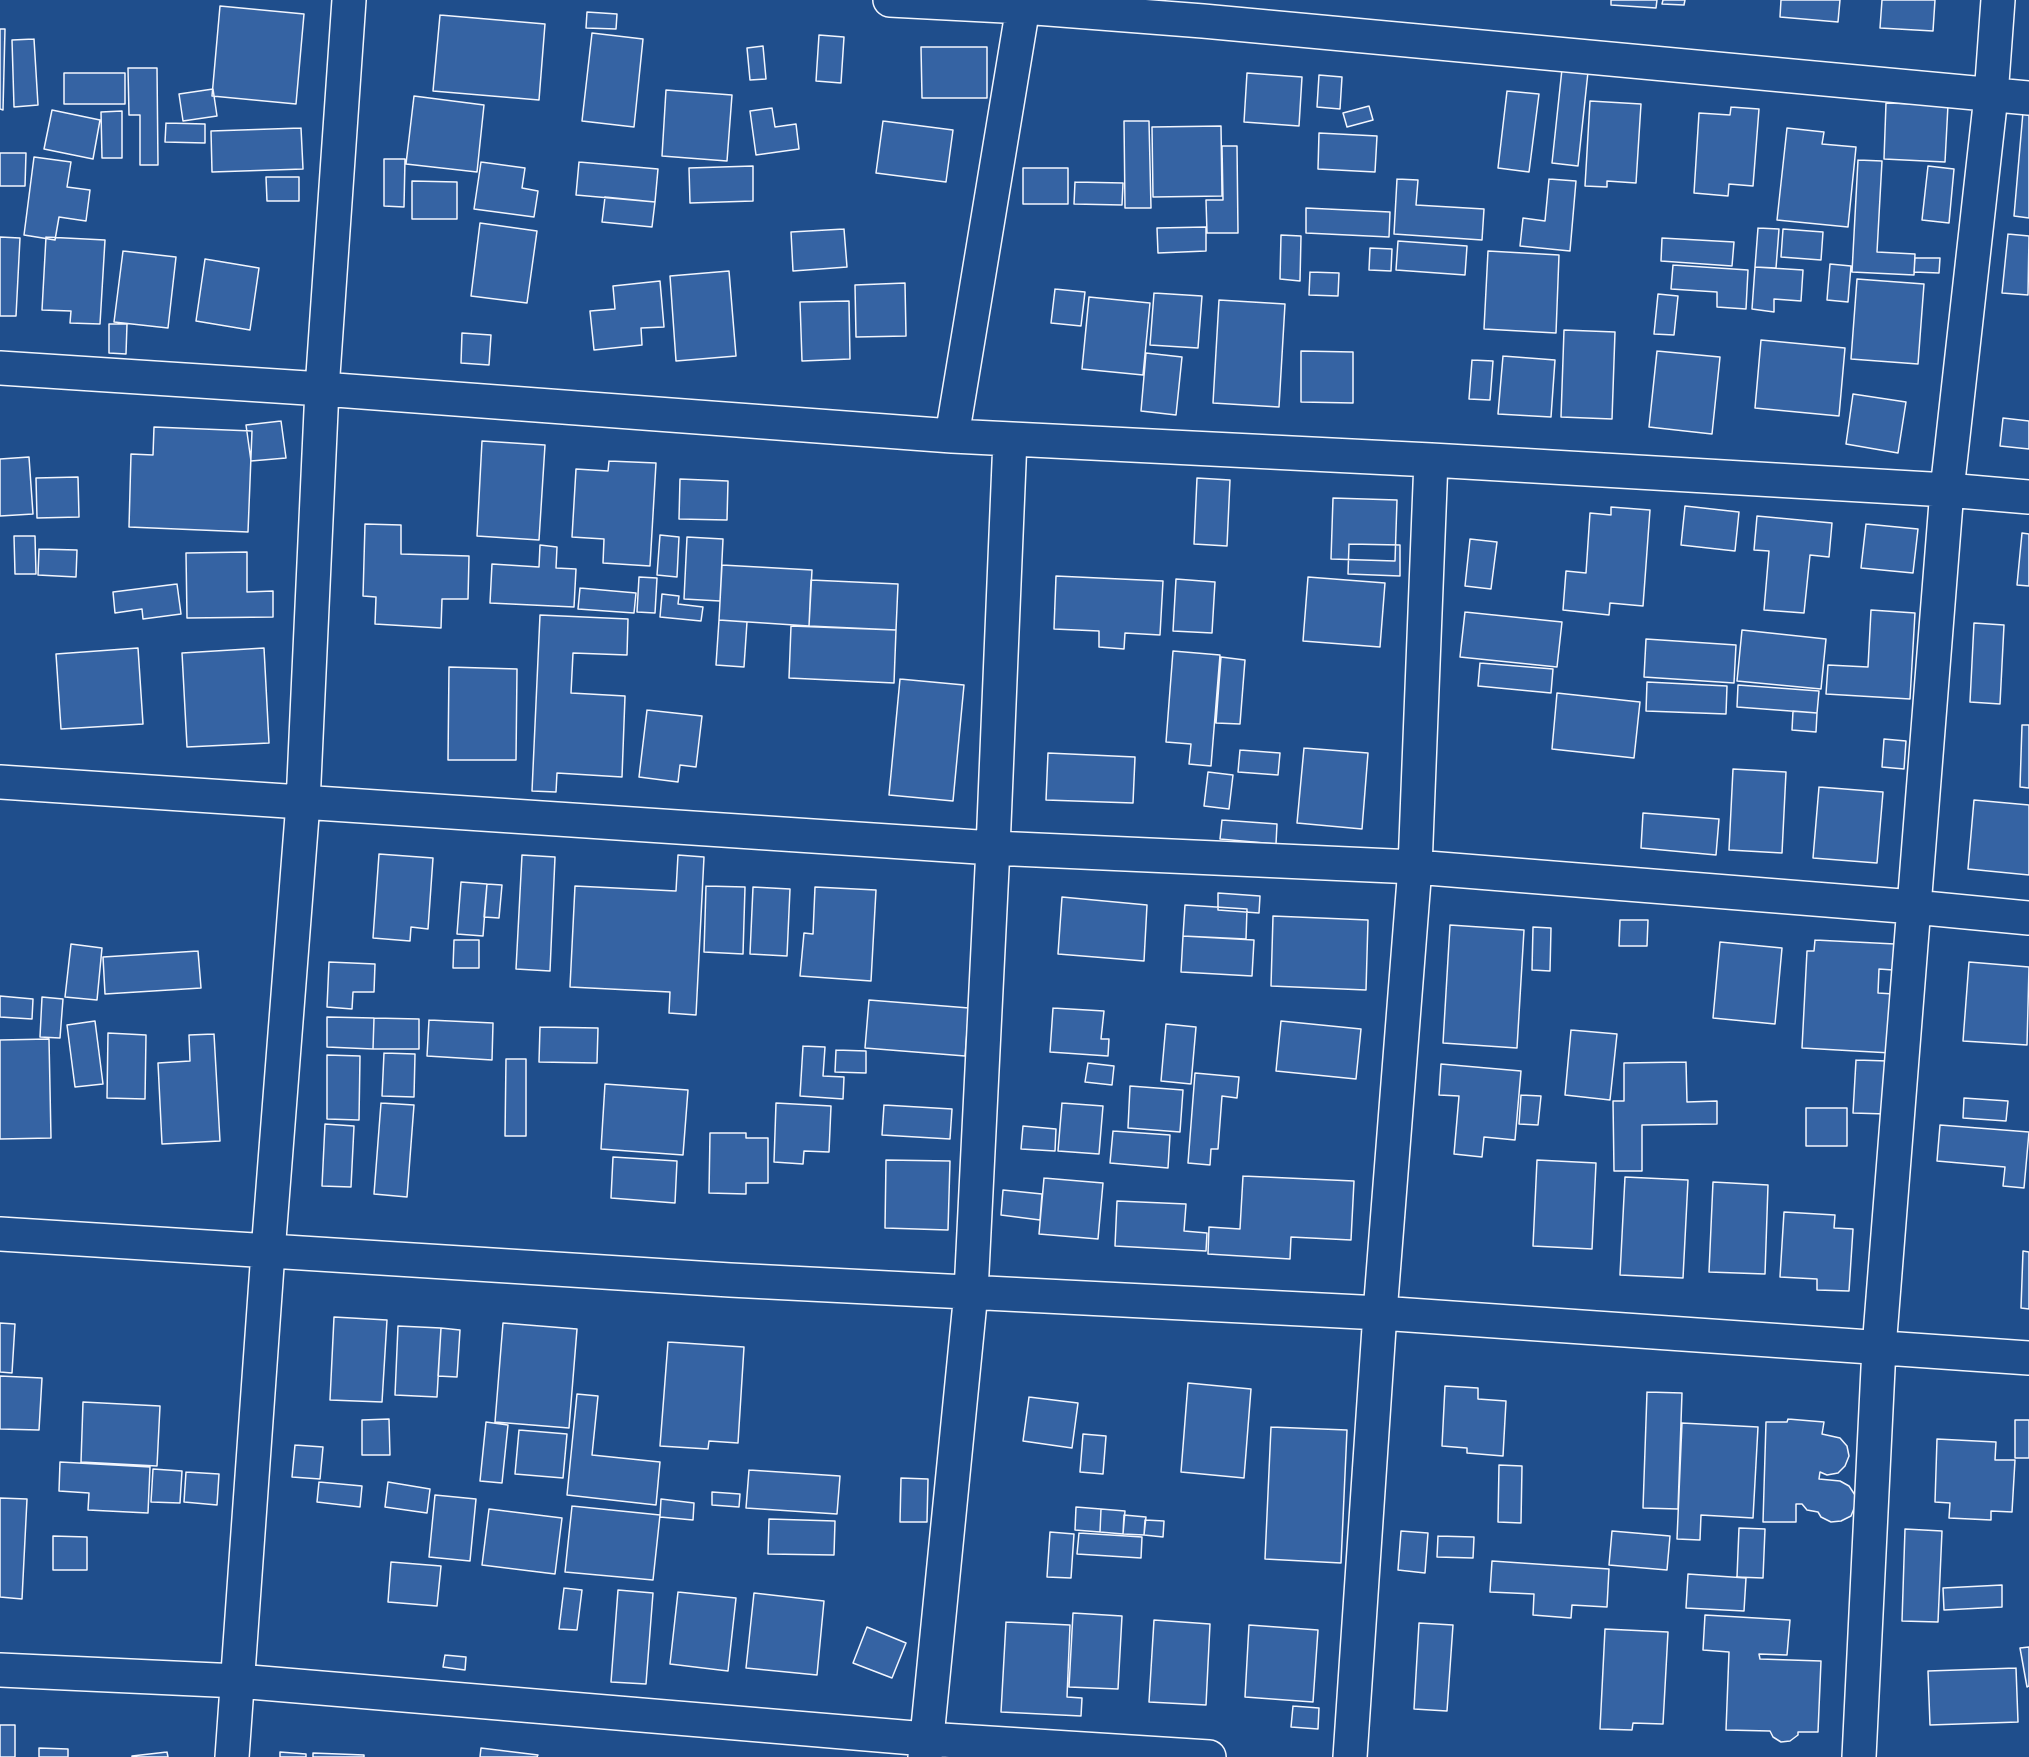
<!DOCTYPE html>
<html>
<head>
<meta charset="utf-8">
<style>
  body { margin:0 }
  canvas { display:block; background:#1f4e8c }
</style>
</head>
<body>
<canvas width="2029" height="1757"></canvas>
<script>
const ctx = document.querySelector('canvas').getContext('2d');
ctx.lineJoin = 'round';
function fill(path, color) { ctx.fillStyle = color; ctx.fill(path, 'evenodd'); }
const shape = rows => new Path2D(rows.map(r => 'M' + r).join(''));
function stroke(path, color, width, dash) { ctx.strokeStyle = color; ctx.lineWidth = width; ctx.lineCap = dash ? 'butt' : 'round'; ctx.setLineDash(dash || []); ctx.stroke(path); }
const building = shape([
  [1611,0,1657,0,1656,8,1611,5,1611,0],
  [1663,0,1685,0,1684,5,1662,4,1663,0],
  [1781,0,1840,0,1838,22,1780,17,1781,0],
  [1882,0,1935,0,1933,31,1880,28,1882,0],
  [220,6,304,14,296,104,212,96,220,6],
  [587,12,617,14,616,29,586,28,587,12],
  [440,15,545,24,539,100,433,91,440,15],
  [0,29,5,29,3,110,0,109,0,29],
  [592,33,643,39,634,127,582,121,592,33],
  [819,35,844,37,841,83,816,81,819,35],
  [34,39,38,105,14,107,12,40,34,39],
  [763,46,766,79,750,80,747,48,763,46],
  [921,47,987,47,987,98,922,98,921,47],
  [128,68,157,68,158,165,140,165,140,115,129,115,128,68],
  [1562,69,1588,72,1578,166,1552,163,1562,69],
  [64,73,125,73,125,104,64,104,64,73],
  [1247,73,1302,77,1299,126,1244,122,1247,73],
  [1319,75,1342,77,1340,109,1317,107,1319,75],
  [213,89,217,116,183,121,179,94,213,89],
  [666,90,732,95,727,161,662,156,666,90],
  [1507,91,1539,94,1529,172,1498,168,1507,91],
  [414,96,484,105,477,172,406,164,414,96],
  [1590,101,1641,104,1636,183,1607,181,1607,187,1585,186,1590,101],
  [1886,103,1948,105,1945,162,1884,159,1886,103],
  [1369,106,1373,120,1347,127,1343,113,1369,106],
  [1731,107,1759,109,1753,186,1729,184,1728,196,1694,193,1699,113,1730,115,1731,107],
  [772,108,775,127,796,124,799,149,756,155,750,111,772,108],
  [52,110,100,120,93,159,44,149,52,110],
  [122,111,122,158,102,158,101,112,122,111],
  [2023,112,2029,113,2029,218,2014,216,2023,112],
  [883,121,953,130,946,182,876,173,883,121],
  [1124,121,1149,121,1151,208,1125,208,1124,121],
  [166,123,205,124,205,143,165,142,166,123],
  [1221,126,1222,196,1153,197,1152,127,1221,126],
  [301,128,303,169,212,172,211,131,301,128],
  [1787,128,1824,132,1822,144,1856,147,1848,227,1777,220,1787,128],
  [1319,133,1377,136,1375,172,1318,169,1319,133],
  [1222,146,1237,146,1238,233,1207,233,1206,200,1223,200,1222,146],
  [0,153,26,153,25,186,0,186,0,153],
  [34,157,71,162,67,187,90,190,86,221,59,217,55,240,24,235,34,157],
  [384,159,405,159,404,207,384,206,384,159],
  [1858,160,1882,161,1877,252,1915,254,1914,275,1852,272,1858,160],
  [481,162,525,168,522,188,538,191,534,217,474,209,481,162],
  [579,162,658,169,655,202,576,195,579,162],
  [753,166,753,201,690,203,689,168,753,166],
  [1928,166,1954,169,1949,223,1922,220,1928,166],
  [1023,168,1068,168,1068,204,1023,204,1023,168],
  [266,177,299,177,299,201,267,201,266,177],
  [1397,179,1418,180,1416,205,1484,209,1482,240,1394,234,1397,179],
  [1549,179,1576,181,1570,251,1520,246,1523,218,1545,221,1549,179],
  [412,181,457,182,457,219,412,219,412,181],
  [1075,182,1123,183,1122,205,1074,204,1075,182],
  [605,197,655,202,652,227,602,222,605,197],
  [1306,208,1390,212,1389,237,1306,233,1306,208],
  [480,223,537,231,527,303,471,296,480,223],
  [1206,227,1206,251,1158,253,1157,228,1206,227],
  [1758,228,1779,229,1776,268,1755,267,1758,228],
  [844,229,847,267,793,271,791,232,844,229],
  [1783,229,1823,232,1821,260,1781,257,1783,229],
  [2008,234,2029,236,2028,295,2002,293,2008,234],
  [1281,235,1301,236,1300,281,1280,279,1281,235],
  [0,237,20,238,16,316,0,316,0,237],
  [46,237,105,240,100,324,70,323,71,311,42,310,46,237],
  [1662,238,1734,242,1732,266,1661,261,1662,238],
  [1398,241,1467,246,1465,275,1396,270,1398,241],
  [1370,248,1392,249,1391,271,1369,270,1370,248],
  [123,251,176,257,168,328,114,322,123,251],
  [1488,251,1559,255,1556,333,1484,329,1488,251],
  [1915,258,1940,258,1939,273,1914,272,1915,258],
  [205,259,259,268,250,330,196,321,205,259],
  [1830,264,1851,266,1848,302,1827,300,1830,264],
  [1673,265,1748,270,1746,309,1717,307,1717,292,1671,289,1673,265],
  [1755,267,1803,270,1801,301,1774,299,1774,312,1752,309,1755,267],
  [729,271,736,356,676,361,670,276,729,271],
  [1310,272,1339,273,1338,296,1309,295,1310,272],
  [1857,279,1924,284,1918,364,1851,359,1857,279],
  [660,281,664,327,641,328,642,345,594,350,590,311,615,309,613,286,660,281],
  [905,283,906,336,856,337,855,285,905,283],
  [1055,289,1085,292,1081,326,1051,323,1055,289],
  [1154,293,1202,296,1198,348,1150,345,1154,293],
  [1658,294,1678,296,1674,335,1654,334,1658,294],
  [1089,297,1150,303,1143,375,1082,369,1089,297],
  [1219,300,1285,304,1279,407,1213,403,1219,300],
  [849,301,850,359,802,361,800,302,849,301],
  [109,324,127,324,126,354,109,353,109,324],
  [1564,330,1615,332,1612,419,1561,417,1564,330],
  [462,333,491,335,489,365,461,363,462,333],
  [1761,340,1845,348,1839,416,1755,408,1761,340],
  [1301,351,1353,352,1353,403,1301,402,1301,351],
  [1657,351,1720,357,1712,434,1649,427,1657,351],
  [1146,353,1182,357,1176,415,1141,411,1146,353],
  [1503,356,1555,360,1551,417,1498,414,1503,356],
  [1472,360,1493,361,1490,400,1469,399,1472,360],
  [1853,394,1906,402,1898,453,1846,444,1853,394],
  [2003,418,2029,421,2029,449,2000,446,2003,418],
  [281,421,286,458,251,461,246,425,281,421],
  [154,427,252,431,248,532,129,527,131,454,153,455,154,427],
  [482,441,545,445,539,540,477,536,482,441],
  [29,457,33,514,0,516,0,459,29,457],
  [609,461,656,463,650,566,603,563,604,539,572,537,576,469,608,471,609,461],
  [78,477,79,517,37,518,36,478,78,477],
  [1197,478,1230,480,1227,546,1194,544,1197,478],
  [680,479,728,481,727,520,679,519,680,479],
  [1333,498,1397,500,1395,561,1331,559,1333,498],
  [1685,506,1739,512,1735,551,1681,545,1685,506],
  [1611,507,1650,510,1643,606,1610,603,1609,615,1563,610,1566,571,1586,573,1590,513,1611,515,1611,507],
  [1757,516,1832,523,1829,557,1810,555,1804,613,1764,610,1769,551,1754,550,1757,516],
  [365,524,401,525,401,554,469,556,468,599,442,599,441,628,375,624,376,597,363,596,365,524],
  [1866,524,1918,529,1913,573,1861,568,1866,524],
  [2022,533,2029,534,2029,586,2017,585,2022,533],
  [660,535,679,537,677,577,657,575,660,535],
  [14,536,35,536,36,574,15,574,14,536],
  [687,537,723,539,720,601,684,599,687,537],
  [1470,539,1497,542,1491,589,1465,586,1470,539],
  [1349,544,1400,545,1400,576,1348,574,1349,544],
  [540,545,557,547,556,568,576,569,574,607,490,603,492,564,539,567,540,545],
  [39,549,77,550,76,577,38,575,39,549],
  [247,552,247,592,273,591,273,617,187,618,186,553,247,552],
  [722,565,812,570,809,626,719,620,722,565],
  [1056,576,1163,581,1160,635,1125,633,1124,649,1099,647,1099,631,1054,629,1056,576],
  [639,577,657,578,655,613,637,612,639,577],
  [1308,577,1385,583,1380,647,1303,641,1308,577],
  [1176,579,1215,582,1212,633,1173,631,1176,579],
  [811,580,898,584,896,630,809,626,811,580],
  [177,584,181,614,143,619,142,609,115,613,113,592,177,584],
  [580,588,636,593,634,613,578,609,580,588],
  [662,594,679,596,678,604,703,607,701,621,660,617,662,594],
  [1871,610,1915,613,1910,699,1826,694,1828,665,1868,667,1871,610],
  [1465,612,1562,622,1557,667,1460,657,1465,612],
  [540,615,628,619,627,655,573,653,571,693,625,696,622,777,557,773,556,792,532,791,540,615],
  [719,620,747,622,744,667,716,665,719,620],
  [1974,623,2004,625,2000,704,1970,702,1974,623],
  [791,626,896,630,894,683,789,678,791,626],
  [1742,630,1826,639,1821,689,1737,681,1742,630],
  [1646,639,1736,645,1734,683,1644,677,1646,639],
  [138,648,143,724,61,729,56,654,138,648],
  [264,648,269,743,187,747,182,653,264,648],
  [1173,651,1220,655,1211,766,1189,764,1191,744,1166,742,1173,651],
  [1221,657,1245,660,1240,724,1216,723,1221,657],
  [1480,663,1553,669,1551,693,1478,686,1480,663],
  [449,667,517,669,516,760,448,760,449,667],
  [900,679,964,685,953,801,889,795,900,679],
  [1647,682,1727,686,1726,714,1646,711,1647,682],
  [1738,685,1819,691,1817,713,1737,707,1738,685],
  [1557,693,1640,702,1634,758,1552,749,1557,693],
  [647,710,702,716,696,767,680,765,678,782,639,777,647,710],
  [1793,711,1817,713,1816,732,1792,730,1793,711],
  [2022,725,2029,725,2029,788,2020,787,2022,725],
  [1884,739,1906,741,1904,769,1882,767,1884,739],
  [1304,748,1368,753,1362,829,1297,823,1304,748],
  [1240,750,1280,753,1278,775,1238,772,1240,750],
  [1048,753,1135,757,1133,803,1046,800,1048,753],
  [1733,769,1786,772,1782,853,1729,850,1733,769],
  [1208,772,1233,775,1229,809,1204,806,1208,772],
  [1819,787,1883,792,1877,863,1813,858,1819,787],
  [1974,800,2029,805,2029,875,1968,869,1974,800],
  [1643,813,1719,819,1716,855,1641,848,1643,813],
  [1222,820,1277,824,1276,844,1220,839,1222,820],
  [379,854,433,858,428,929,411,927,410,941,373,938,379,854],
  [522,855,555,857,550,971,516,969,522,855],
  [678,855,704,857,696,1015,669,1013,670,992,570,987,575,886,676,891,678,855],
  [461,882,487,884,483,936,457,934,461,882],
  [487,884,502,885,499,918,484,917,487,884],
  [706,886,745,887,743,954,704,952,706,886],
  [753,887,790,889,787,956,750,954,753,887],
  [815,887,876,890,871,981,800,976,804,933,813,934,815,887],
  [1218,893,1260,896,1259,913,1218,910,1218,893],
  [1062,897,1147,905,1144,961,1058,954,1062,897],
  [1185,905,1247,909,1246,939,1183,936,1185,905],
  [1273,916,1368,920,1366,990,1271,986,1273,916],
  [1620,920,1648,920,1647,946,1619,946,1620,920],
  [1450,925,1524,930,1517,1048,1443,1043,1450,925],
  [1533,927,1551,928,1550,971,1532,970,1533,927],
  [1183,936,1254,940,1252,976,1181,972,1183,936],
  [454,940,479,940,479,968,453,968,454,940],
  [1815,940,1895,944,1893,970,1879,969,1878,993,1894,994,1891,1053,1802,1048,1807,951,1814,951,1815,940],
  [1720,942,1782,948,1775,1024,1713,1018,1720,942],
  [71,944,102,948,97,1000,65,997,71,944],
  [198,951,201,988,105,994,103,957,198,951],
  [329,962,375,964,374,992,353,992,352,1009,327,1007,329,962],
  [1969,962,2029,967,2027,1045,1963,1041,1969,962],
  [0,996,33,999,32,1019,0,1017,0,996],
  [42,997,63,999,60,1038,40,1037,42,997],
  [869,1000,969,1008,965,1056,865,1048,869,1000],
  [1053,1008,1104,1011,1101,1039,1109,1039,1108,1056,1050,1052,1053,1008],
  [327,1017,374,1018,373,1049,327,1047,327,1017],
  [374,1018,419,1019,419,1049,373,1049,374,1018],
  [429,1020,493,1023,492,1060,427,1056,429,1020],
  [95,1021,103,1084,75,1087,67,1025,95,1021],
  [1281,1021,1361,1029,1356,1079,1276,1071,1281,1021],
  [1166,1024,1196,1027,1191,1084,1161,1081,1166,1024],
  [540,1027,598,1028,597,1063,539,1062,540,1027],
  [1571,1030,1617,1034,1610,1100,1565,1095,1571,1030],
  [108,1033,146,1035,145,1099,107,1098,108,1033],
  [214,1034,220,1141,162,1144,158,1063,190,1061,189,1035,214,1034],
  [49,1039,51,1138,0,1139,0,1040,49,1039],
  [803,1046,825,1047,823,1076,844,1077,843,1099,800,1096,803,1046],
  [836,1050,866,1051,866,1073,835,1072,836,1050],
  [384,1053,415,1054,414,1097,382,1096,384,1053],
  [327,1055,360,1056,359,1120,327,1119,327,1055],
  [506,1059,526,1059,526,1136,505,1136,506,1059],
  [1856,1060,1888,1061,1886,1114,1853,1113,1856,1060],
  [1686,1062,1687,1102,1717,1101,1717,1124,1642,1125,1642,1171,1614,1171,1613,1101,1624,1101,1624,1063,1686,1062],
  [1088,1063,1114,1066,1112,1085,1085,1082,1088,1063],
  [1441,1064,1521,1071,1515,1140,1484,1137,1482,1157,1454,1154,1459,1096,1439,1095,1441,1064],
  [1195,1073,1239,1077,1237,1098,1222,1096,1218,1149,1211,1149,1210,1165,1188,1163,1195,1073],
  [605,1084,688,1090,683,1155,601,1149,605,1084],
  [1130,1086,1183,1090,1180,1132,1128,1128,1130,1086],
  [1521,1095,1541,1096,1538,1125,1519,1124,1521,1095],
  [1964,1098,2008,1101,2006,1121,1963,1118,1964,1098],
  [381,1103,414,1105,407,1197,374,1194,381,1103],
  [776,1103,831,1106,829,1152,804,1151,803,1164,774,1162,776,1103],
  [1062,1103,1103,1106,1099,1154,1058,1151,1062,1103],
  [884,1105,952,1109,950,1139,882,1135,884,1105],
  [1806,1108,1847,1108,1847,1146,1806,1146,1806,1108],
  [325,1124,354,1126,351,1187,322,1186,325,1124],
  [1940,1125,2029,1132,2024,1188,2003,1186,2005,1167,1937,1161,1940,1125],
  [1023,1126,1056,1129,1055,1151,1021,1149,1023,1126],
  [1113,1131,1170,1135,1168,1168,1110,1163,1113,1131],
  [710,1133,746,1133,746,1138,768,1138,768,1183,746,1183,746,1194,709,1193,710,1133],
  [613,1157,677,1161,675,1203,611,1198,613,1157],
  [886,1160,950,1161,948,1230,885,1228,886,1160],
  [1537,1160,1596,1163,1592,1249,1533,1246,1537,1160],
  [1243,1176,1354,1181,1351,1240,1291,1237,1290,1259,1208,1254,1209,1227,1240,1229,1243,1176],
  [1625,1177,1688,1180,1683,1278,1620,1275,1625,1177],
  [1044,1178,1103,1183,1098,1239,1039,1234,1044,1178],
  [1713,1182,1768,1185,1765,1274,1709,1272,1713,1182],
  [1003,1190,1042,1194,1040,1220,1001,1215,1003,1190],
  [1117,1201,1186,1204,1184,1231,1207,1233,1206,1251,1115,1246,1117,1201],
  [1784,1212,1835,1215,1834,1228,1853,1229,1849,1291,1817,1290,1817,1279,1780,1277,1784,1212],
  [2023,1251,2029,1252,2029,1309,2021,1308,2023,1251],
  [334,1317,387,1320,382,1402,330,1400,334,1317],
  [0,1323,15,1324,12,1373,0,1372,0,1323],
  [503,1323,577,1329,569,1428,495,1422,503,1323],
  [398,1326,441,1328,437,1397,395,1395,398,1326],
  [441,1328,460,1330,457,1377,438,1376,441,1328],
  [668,1342,744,1347,738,1443,709,1441,708,1449,660,1446,668,1342],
  [0,1376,42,1378,39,1430,0,1429,0,1376],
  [1188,1383,1251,1389,1244,1478,1181,1472,1188,1383],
  [1445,1386,1478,1388,1478,1399,1506,1401,1503,1456,1467,1453,1467,1448,1442,1446,1445,1386],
  [1647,1392,1682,1393,1678,1509,1643,1508,1647,1392],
  [577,1394,598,1396,592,1455,660,1462,656,1505,567,1495,577,1394],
  [1029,1397,1078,1403,1072,1448,1023,1441,1029,1397],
  [83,1402,160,1406,157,1466,81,1462,83,1402],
  [389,1419,390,1455,362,1455,362,1420,389,1419],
  [1788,1419,1824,1422,1822,1434,1840,1438,1847,1446,1849,1456,1845,1466,1838,1473,1827,1475,1820,1472,1819,1479,1840,1481,1849,1486,1855,1495,1855,1506,1851,1516,1841,1521,1831,1522,1821,1517,1818,1512,1807,1510,1802,1504,1796,1504,1796,1522,1763,1522,1766,1422,1787,1422,1788,1419],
  [2015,1420,2029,1420,2029,1458,2015,1458,2015,1420],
  [486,1422,508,1425,502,1483,480,1481,486,1422],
  [1682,1423,1758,1427,1753,1518,1701,1515,1700,1540,1677,1539,1682,1423],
  [1271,1427,1347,1430,1341,1563,1265,1559,1271,1427],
  [519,1430,567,1434,563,1478,515,1474,519,1430],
  [1083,1434,1106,1436,1103,1474,1080,1472,1083,1434],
  [1937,1439,1996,1442,1995,1460,2015,1460,2012,1512,1991,1511,1991,1520,1949,1518,1950,1503,1935,1502,1937,1439],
  [295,1445,323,1447,320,1479,292,1477,295,1445],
  [60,1462,150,1467,148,1513,88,1510,89,1493,59,1491,60,1462],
  [1499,1465,1522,1466,1521,1523,1498,1522,1499,1465],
  [153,1469,182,1471,180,1503,151,1502,153,1469],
  [749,1470,840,1476,837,1514,746,1508,749,1470],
  [186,1472,219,1474,217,1505,184,1502,186,1472],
  [901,1478,928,1479,927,1522,900,1522,901,1478],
  [319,1482,362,1486,360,1507,317,1502,319,1482],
  [388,1482,430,1489,427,1513,385,1507,388,1482],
  [712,1492,740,1494,739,1507,712,1505,712,1492],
  [435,1495,476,1499,470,1561,429,1557,435,1495],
  [0,1498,27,1499,22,1599,0,1597,0,1498],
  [661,1499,694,1503,693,1520,660,1517,661,1499],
  [572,1506,660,1515,653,1580,565,1572,572,1506],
  [1076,1507,1101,1509,1100,1532,1075,1530,1076,1507],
  [489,1509,562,1518,555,1574,482,1565,489,1509],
  [1101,1509,1125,1511,1123,1534,1100,1532,1101,1509],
  [1124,1515,1146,1517,1144,1535,1123,1534,1124,1515],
  [769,1519,835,1521,834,1555,768,1554,769,1519],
  [1145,1520,1164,1521,1163,1537,1144,1535,1145,1520],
  [1739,1528,1765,1529,1763,1578,1737,1577,1739,1528],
  [1905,1529,1942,1531,1938,1622,1902,1621,1905,1529],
  [1401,1531,1428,1533,1425,1573,1398,1570,1401,1531],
  [1612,1531,1670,1536,1667,1570,1609,1565,1612,1531],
  [1050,1532,1074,1534,1071,1578,1047,1577,1050,1532],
  [1079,1533,1142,1537,1141,1558,1077,1554,1079,1533],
  [53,1536,87,1537,87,1570,53,1570,53,1536],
  [1438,1536,1474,1537,1473,1558,1437,1557,1438,1536],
  [1492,1561,1609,1569,1607,1607,1572,1605,1571,1618,1533,1615,1534,1594,1490,1592,1492,1561],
  [391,1562,441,1566,437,1606,388,1602,391,1562],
  [1688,1574,1746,1578,1744,1611,1686,1608,1688,1574],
  [2002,1585,2002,1607,1944,1610,1943,1588,2002,1585],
  [564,1588,582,1590,577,1630,559,1629,564,1588],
  [618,1590,653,1593,646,1684,611,1682,618,1590],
  [678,1592,736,1598,728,1671,670,1664,678,1592],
  [754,1593,824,1601,817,1675,746,1668,754,1593],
  [1073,1613,1122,1616,1118,1689,1069,1687,1073,1613],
  [1705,1615,1790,1620,1787,1655,1759,1654,1760,1659,1821,1661,1818,1732,1798,1732,1798,1735,1790,1741,1781,1742,1773,1737,1770,1731,1726,1730,1729,1652,1703,1650,1705,1615],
  [1154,1620,1210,1624,1206,1705,1149,1702,1154,1620],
  [1006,1622,1070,1625,1067,1697,1082,1698,1081,1716,1001,1712,1006,1622],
  [1419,1623,1453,1625,1447,1711,1414,1709,1419,1623],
  [1249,1625,1318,1630,1313,1702,1245,1697,1249,1625],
  [867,1627,906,1643,892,1678,853,1663,867,1627],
  [1605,1629,1668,1632,1663,1724,1633,1723,1632,1730,1600,1729,1605,1629],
  [2029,1647,2029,1686,2027,1687,2020,1648,2029,1647],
  [445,1655,466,1657,465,1670,443,1667,445,1655],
  [2016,1668,2018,1722,1930,1725,1928,1671,2016,1668],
  [1293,1706,1319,1708,1318,1729,1291,1727,1293,1706],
  [0,1725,15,1725,15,1757,0,1757,0,1725],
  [39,1748,68,1749,68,1757,39,1757,39,1748],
  [481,1748,538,1755,537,1757,480,1757,481,1748],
  [167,1752,168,1757,132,1757,132,1756,167,1752],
  [280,1752,306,1754,306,1757,280,1757,280,1752],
  [313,1753,364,1755,364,1757,313,1757,313,1753]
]);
const minor = shape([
  [890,0,1023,7,1203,21,2029,98],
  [0,368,322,389,952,436,1431,460,1947,490,2029,497],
  [952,436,1023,7],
  [0,782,993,848,1415,867,1914,907,2029,918],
  [0,1234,730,1280,1380,1313,2029,1358],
  [0,1670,238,1681,926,1739,1209,1757],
  [232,1757,268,1252,303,803,322,389,349,0],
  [925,1757,971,1292,993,848,1010,439],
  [1350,1757,1380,1313,1415,867,1431,460],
  [1859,1757,1879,1348,1947,490,1991,96,1998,0]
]);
fill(building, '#3563a3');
stroke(building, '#f2f6ff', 1.5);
stroke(minor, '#f2f6ff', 36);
stroke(minor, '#1f4e8c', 33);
</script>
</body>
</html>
